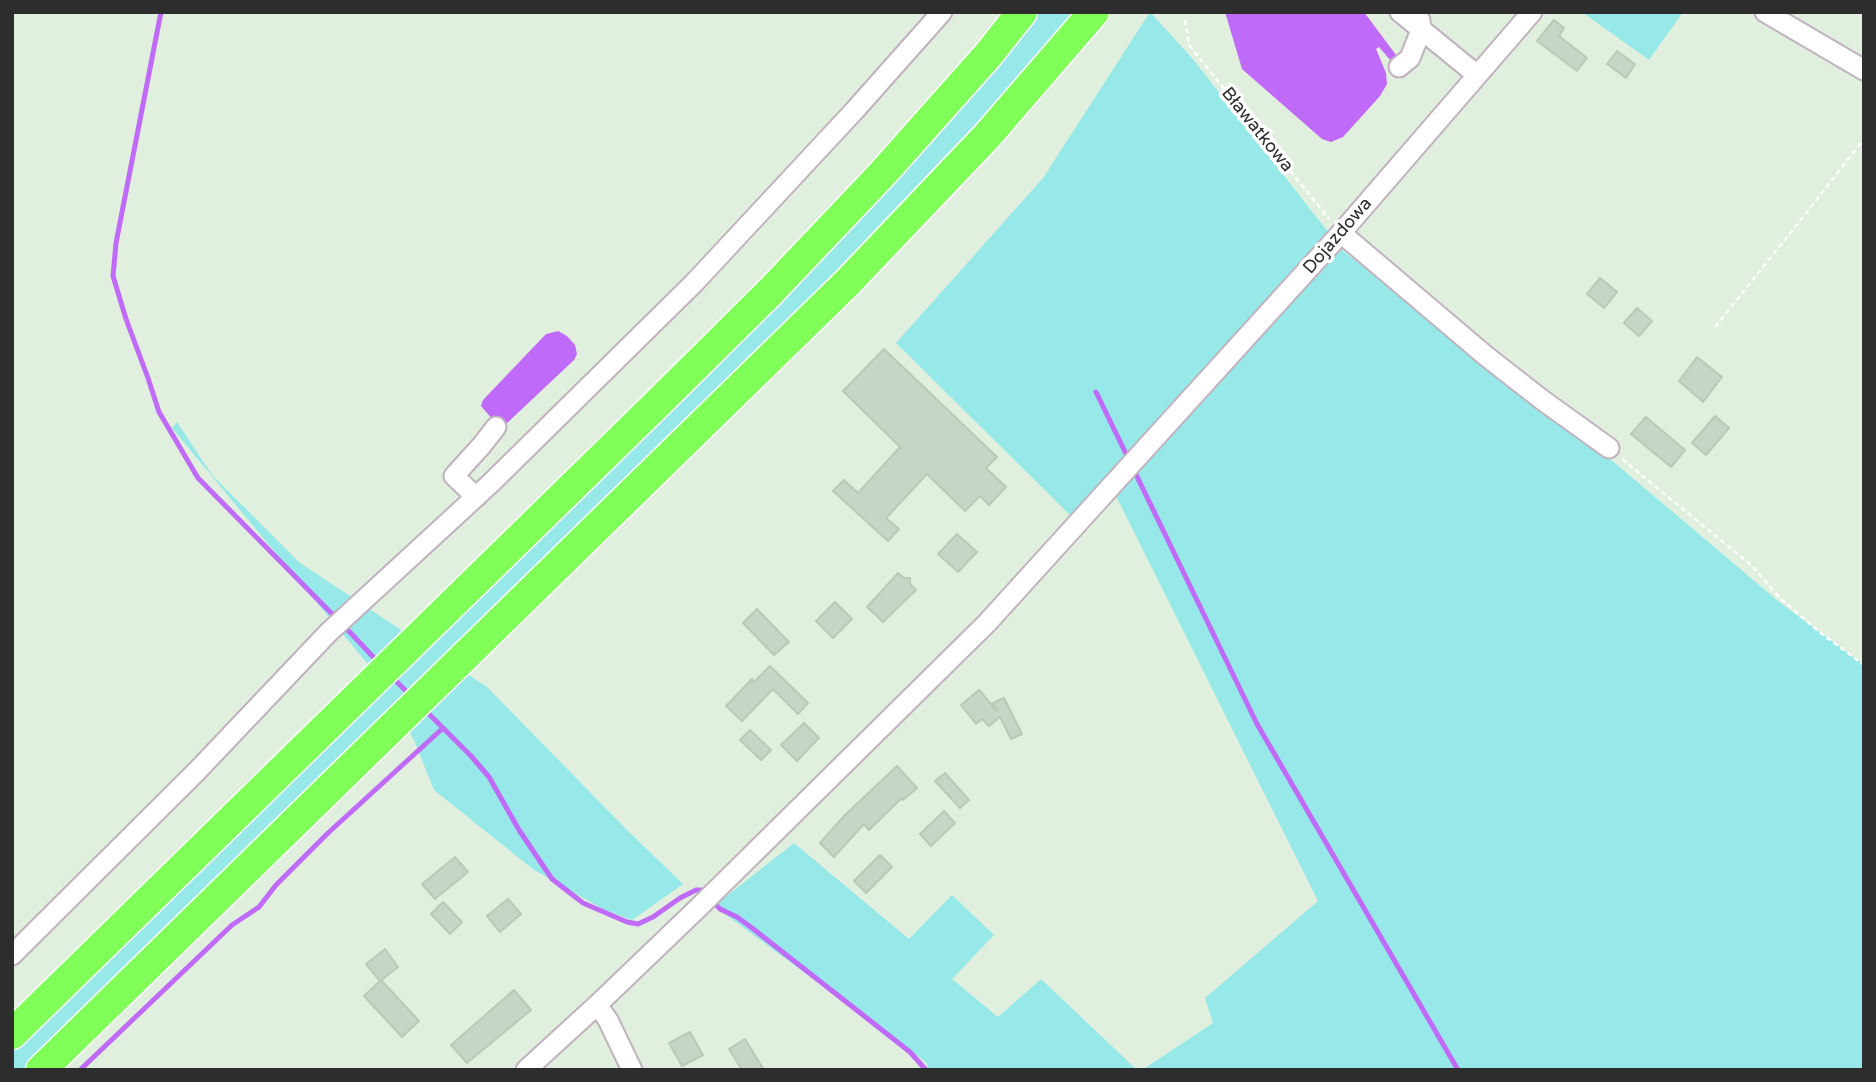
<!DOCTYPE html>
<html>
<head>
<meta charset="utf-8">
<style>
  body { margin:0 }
  #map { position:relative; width:1876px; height:1082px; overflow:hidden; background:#e0efde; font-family:"Varela Round",sans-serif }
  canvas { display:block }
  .frame { position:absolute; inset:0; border:14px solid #2d2d2d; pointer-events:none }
</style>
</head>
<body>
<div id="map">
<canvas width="1876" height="1082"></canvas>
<div class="frame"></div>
</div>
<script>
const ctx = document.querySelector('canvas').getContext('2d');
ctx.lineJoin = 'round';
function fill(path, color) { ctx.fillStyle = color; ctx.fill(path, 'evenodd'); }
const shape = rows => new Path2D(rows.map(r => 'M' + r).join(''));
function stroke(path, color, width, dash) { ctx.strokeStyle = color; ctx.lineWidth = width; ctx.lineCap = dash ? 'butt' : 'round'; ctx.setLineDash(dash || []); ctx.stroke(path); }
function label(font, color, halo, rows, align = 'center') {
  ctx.font = font + ' "Varela Round",sans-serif'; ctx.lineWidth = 7; ctx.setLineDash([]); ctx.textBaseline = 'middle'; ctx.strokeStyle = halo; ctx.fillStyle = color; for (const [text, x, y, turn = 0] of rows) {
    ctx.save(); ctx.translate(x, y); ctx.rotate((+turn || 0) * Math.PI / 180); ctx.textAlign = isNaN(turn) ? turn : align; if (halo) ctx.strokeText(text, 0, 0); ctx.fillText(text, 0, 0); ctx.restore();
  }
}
const green = shape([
  [1036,12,1079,12,916,196,448,661,487,687,628,831,683,884,632,920,603,909,534,870,434,790,414,740,397,711,29,1070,12,1070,12,1049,94,969,376,674,172,428,177,422,212,475,300,563,424,645],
  [1150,12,1192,58,1343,251,1583,436,1778,601,1864,665,1864,1070,1142,1070,1213,1023,1205,998,1318,901,1116,496,1106,483,1073,518,896,343,1043,178],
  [1582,12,1683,12,1649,60],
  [794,843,909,939,952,895,994,935,952,979,998,1017,1041,979,1137,1070,929,1070,926,1062,714,906]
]);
const water = shape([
  [1225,12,1364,12,1396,55,1391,61,1379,47,1376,49,1386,73,1387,84,1380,96,1343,137,1331,142,1322,139,1242,69],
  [558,331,567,336,575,345,577,354,574,360,505,425,493,420,481,406,483,400,546,334]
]);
const stream = shape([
  [161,12,116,243,113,276,126,319,148,378,159,412,198,478,337,619],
  [1096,392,1257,724,1458,1070],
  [344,626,378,662],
  [392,677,412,697],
  [424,709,471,756,489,777,519,830,552,879,583,903,627,922,638,924,653,917,680,898,696,890,701,890,720,909,737,917,752,928,910,1052,926,1070],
  [80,1070,232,925,259,907,276,885,328,833,443,728]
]);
const building = shape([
  [1554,20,1564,28,1559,36,1587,58,1577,71,1537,41,1554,20],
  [1617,51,1635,64,1626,78,1607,64,1617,51],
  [1600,278,1617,292,1604,308,1587,294,1600,278],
  [1637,308,1652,321,1639,336,1624,323,1637,308],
  [884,349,997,457,986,468,1006,487,989,505,980,496,965,511,927,474,886,518,899,529,888,541,833,491,844,480,858,493,900,447,843,391,884,349],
  [1697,357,1722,377,1703,402,1679,381,1697,357],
  [1715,416,1729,428,1706,455,1692,443,1715,416],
  [1646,417,1685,450,1671,467,1631,434,1646,417],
  [957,534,977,552,958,572,938,554,957,534],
  [898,573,904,578,910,578,910,584,916,590,883,622,867,607,898,573],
  [835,602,852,619,833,638,816,621,835,602],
  [757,609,789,642,774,655,743,623,757,609],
  [770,666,808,703,798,714,773,689,742,721,726,706,752,679,754,682,770,666],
  [979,690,997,711,993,703,1004,698,1022,734,1011,739,1000,717,989,726,982,719,976,724,961,705,979,690],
  [804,723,819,738,797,761,781,745,804,723],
  [750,730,771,750,761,760,740,740,750,730],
  [897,766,917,788,903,800,902,798,869,830,864,824,834,857,820,843,844,816,897,766],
  [945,773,969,800,960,808,935,781,945,773],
  [944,811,955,823,931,846,920,834,944,811],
  [880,855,892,867,866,893,854,881,880,855],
  [455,857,468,872,435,899,422,884,455,857],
  [508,899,521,914,500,932,487,916,508,899],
  [443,902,462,922,450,934,431,914,443,902],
  [385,949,398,967,380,981,366,964,385,949],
  [381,980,419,1021,402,1037,364,996,381,980],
  [514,990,531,1010,467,1063,451,1045,514,990],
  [690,1032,703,1055,682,1066,669,1043,690,1032],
  [745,1039,764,1070,742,1070,729,1049,745,1039]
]);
const path = shape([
  [1185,20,1189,45,1329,219],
  [1715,327,1807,212,1864,139],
  [1622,459,1751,565,1780,598,1818,631,1864,665]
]);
const minor = shape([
  [1400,12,1477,75],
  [1765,12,1864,70],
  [1399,67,1410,58,1421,30,1420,20],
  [1341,233,1486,356,1541,399,1609,448],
  [476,497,454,476,482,445,496,427],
  [12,955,197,771,329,632,492,482,694,283,855,110,942,12],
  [597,1005,608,1020,632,1070],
  [526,1070,597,1005,696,910,987,623,1341,233,1532,12]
]);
const highway = shape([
  [12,1034,660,401,771,291,883,173,988,55,1022,12],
  [41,1070,848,282,987,136,1094,12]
]);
const streetNames = [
  ["Bławatkowa",1257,130,51],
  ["Dojazdowa",1338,236,-49]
];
fill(green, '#97e9e9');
fill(water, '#bf6af8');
stroke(stream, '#bf6af8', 5);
fill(building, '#c7d5c7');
stroke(building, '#b8cbb7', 2);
stroke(minor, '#c1b2bf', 23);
stroke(highway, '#fff', 33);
stroke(path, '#fff', 2.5, [5, 3.5]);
stroke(minor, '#fff', 19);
stroke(highway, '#80ff59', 30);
label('18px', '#2d2d2d', '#fff', streetNames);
</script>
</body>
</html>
